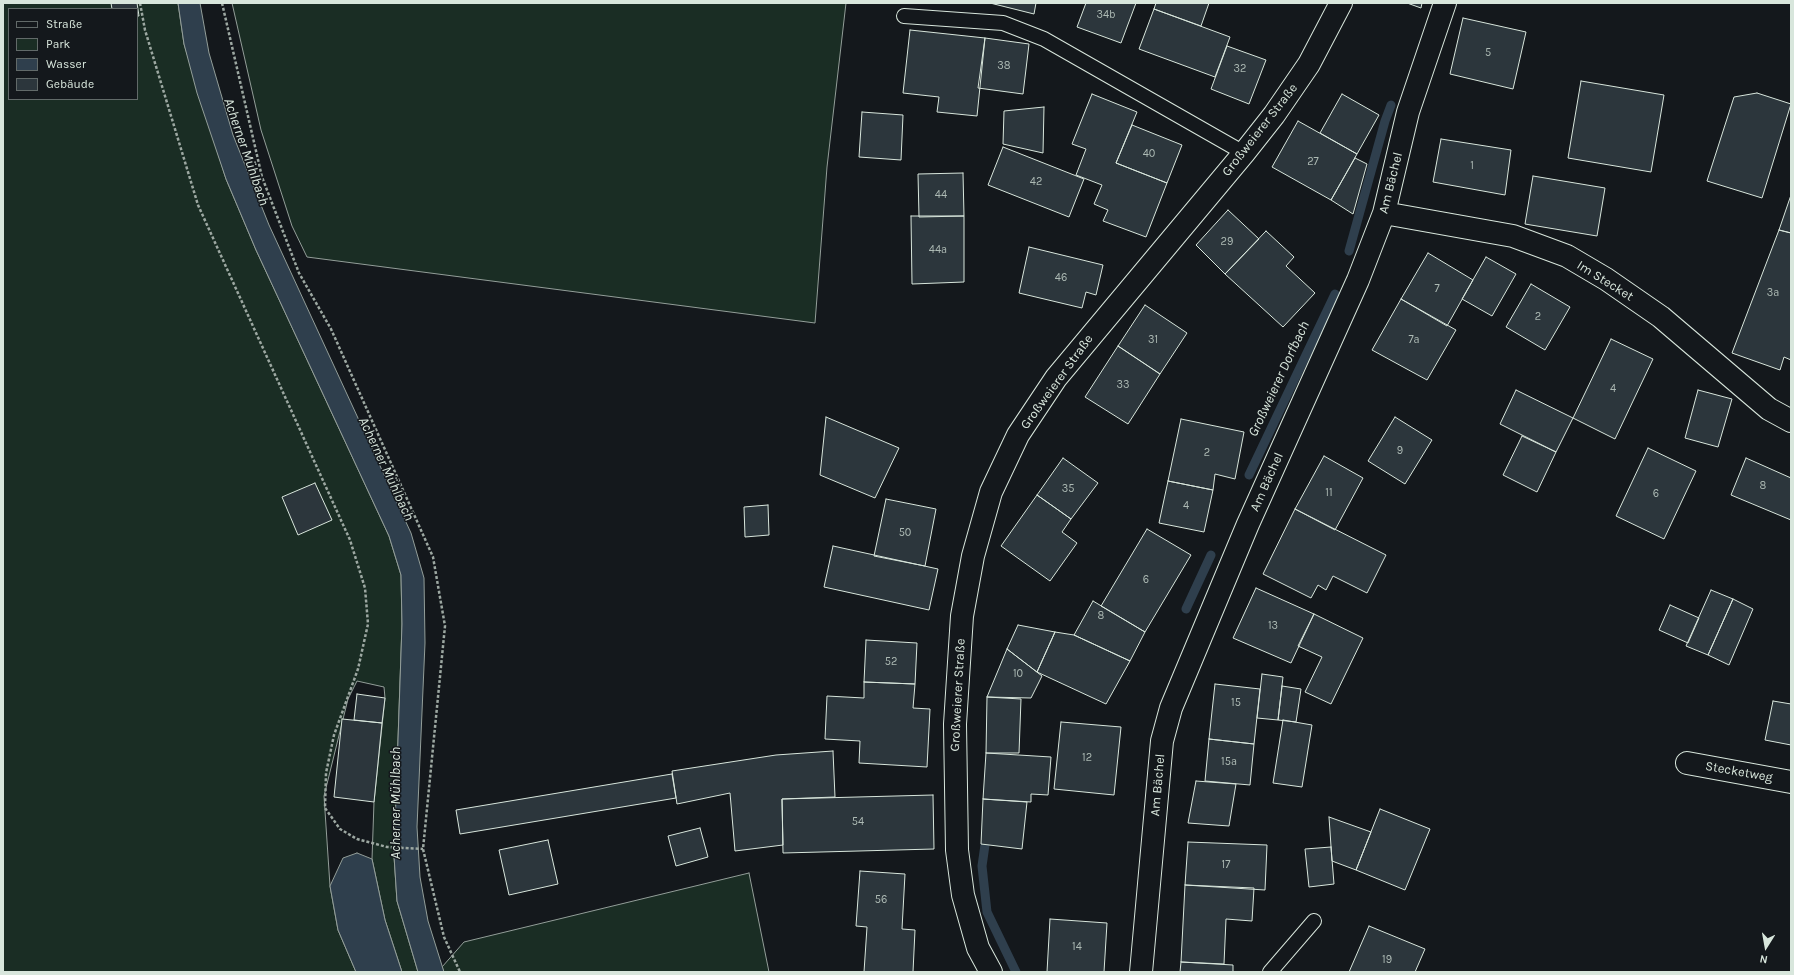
<!DOCTYPE html>
<html>
<head>
<meta charset="utf-8">
<style>
  body { margin:0 }
  #map { position:relative; width:1794px; height:975px; overflow:hidden; background:#14181c; font-family:Karla,sans-serif }
  canvas { display:block }
  .frame { position:absolute; inset:0; border:4px solid #d8e6dc; pointer-events:none }
  .legend { position:absolute; left:8px; top:8px; width:130px; height:92px; box-sizing:border-box; background:#14181c; border:1px solid #626a69; margin:0; padding:5px 7px; list-style:none; font-size:12px; color:#d8e6dc }
  .legend li { display:flex; align-items:center; gap:8px; height:20px }
  .legend b { width:20px; border:1px solid #626a69 }
  .north { position:absolute; left:1746px; top:927px; width:40px; height:40px; -webkit-text-stroke:3px #14181c; paint-order:stroke; rotate:191deg; font-size:11px; font-weight:700; line-height:16px; text-align:center; color:#d8e6dc }
  .north::after { content:''; display:block; margin:auto; width:14px; height:18px; background:#d8e6dc; clip-path:polygon(50% 0,100% 100%,50% 72%,0 100%) }
</style>
</head>
<body>
<div id="map">
<canvas width="1794" height="975"></canvas>
<div class="frame"></div>
<ul class="legend">
<li><b style="height:5px;background:#14181c"></b>Straße</li>
<li><b style="height:11px;background:#1a2d24"></b>Park</li>
<li><b style="height:11px;background:#2f3f4d"></b>Wasser</li>
<li><b style="height:11px;background:#2c363c"></b>Gebäude</li>
</ul>
<div class="north">N</div>
</div>
<script>
const ctx = document.querySelector('canvas').getContext('2d');
ctx.lineJoin = 'round';
function fill(path, color) { ctx.fillStyle = color; ctx.fill(path, 'evenodd'); }
const shape = rows => new Path2D(rows.map(r => 'M' + r).join(''));
function stroke(path, color, width, dash) { ctx.strokeStyle = color; ctx.lineWidth = width; ctx.lineCap = dash ? 'butt' : 'round'; ctx.setLineDash(dash || []); ctx.stroke(path); }
function label(font, color, halo, rows, align = 'center') {
  ctx.font = font + ' Karla,sans-serif'; ctx.lineWidth = 3; ctx.setLineDash([]); ctx.textBaseline = 'middle'; ctx.strokeStyle = halo; ctx.fillStyle = color; for (const [text, x, y, turn = 0] of rows) {
    ctx.save(); ctx.translate(x, y); ctx.rotate((+turn || 0) * Math.PI / 180); ctx.textAlign = isNaN(turn) ? turn : align; if (halo) ctx.strokeText(text, 0, 0); ctx.fillText(text, 0, 0); ctx.restore();
  }
}
const green = shape([
  [3,3,178,3,184,44,226,179,256,250,389,536,401,575,402,624,394,856,397,901,418,972,402,972,385,920,372,859,374,802,385,698,384,687,357,681,348,699,324,796,330,886,338,930,356,972,3,972,3,3],
  [9,9,137,9,137,99,9,99,9,9],
  [232,3,846,3,827,167,815,323,307,257,292,226,261,130,232,3],
  [749,873,769,972,444,972,442,967,464,942,749,873]
]);
const water = shape([
  [178,3,200,3,209,53,233,135,269,225,411,533,424,578,425,643,417,827,420,877,428,921,444,972,418,972,397,901,394,856,402,624,401,575,389,536,256,250,226,179,197,93,184,44,178,3],
  [357,853,372,859,385,920,402,972,356,972,338,930,330,886,343,858,357,853]
]);
const stream = shape([
  [1349,251,1385,121,1391,105],
  [1249,475,1335,294],
  [1186,609,1211,555],
  [985,845,982,866,987,912,1016,972]
]);
const building = shape([
  [111,3,137,3,139,16,137,16,137,9,112,9,111,3],
  [990,3,1036,3,1034,14,990,3],
  [1086,3,1136,3,1121,43,1077,27,1086,3],
  [1156,3,1209,3,1201,26,1154,9,1156,3],
  [1407,3,1422,3,1421,8,1407,3],
  [1154,9,1230,37,1215,77,1139,49,1154,9],
  [1463,18,1526,32,1513,89,1450,74,1463,18],
  [910,30,985,38,977,116,937,112,939,97,903,93,910,30],
  [985,38,1029,44,1023,94,978,88,985,38],
  [1227,46,1266,60,1249,104,1211,89,1227,46],
  [1581,81,1664,95,1651,172,1568,158,1581,81],
  [1757,93,1791,104,1762,198,1707,181,1734,97,1757,93],
  [1092,94,1137,112,1116,163,1167,183,1146,237,1103,221,1108,210,1094,204,1102,185,1076,175,1086,149,1072,144,1092,94],
  [1342,94,1379,115,1357,154,1320,133,1342,94],
  [1044,107,1043,153,1003,144,1004,111,1044,107],
  [862,112,903,115,901,160,859,157,862,112],
  [1298,121,1357,154,1331,200,1272,167,1298,121],
  [1132,125,1182,145,1167,183,1116,163,1132,125],
  [1441,139,1511,150,1505,195,1433,182,1441,139],
  [1003,147,1084,179,1069,217,988,185,1003,147],
  [1355,158,1367,164,1353,214,1331,200,1355,158],
  [963,173,964,216,919,217,918,174,963,173],
  [1533,176,1605,188,1597,236,1525,224,1533,176],
  [1791,195,1791,233,1779,230,1791,195],
  [1228,210,1259,239,1225,274,1196,245,1228,210],
  [911,216,964,216,964,282,912,284,911,216],
  [1779,230,1791,233,1791,360,1784,357,1780,370,1732,353,1779,230],
  [1266,231,1294,257,1286,266,1315,293,1283,327,1225,274,1266,231],
  [1029,247,1103,265,1096,295,1086,292,1082,308,1019,293,1029,247],
  [1428,253,1473,280,1447,326,1401,299,1428,253],
  [1486,257,1516,274,1492,316,1462,299,1486,257],
  [1531,284,1570,307,1545,350,1506,327,1531,284],
  [1401,299,1456,330,1427,380,1372,350,1401,299],
  [1145,305,1187,333,1160,374,1118,346,1145,305],
  [1611,339,1653,359,1615,439,1573,418,1611,339],
  [1118,346,1160,374,1128,424,1085,397,1118,346],
  [1516,390,1573,418,1556,452,1500,424,1516,390],
  [1698,390,1732,399,1718,447,1685,438,1698,390],
  [826,417,899,448,875,498,820,475,826,417],
  [1395,417,1432,440,1405,484,1368,461,1395,417],
  [1181,419,1244,432,1235,479,1215,474,1213,490,1168,481,1181,419],
  [1522,436,1556,452,1537,492,1503,475,1522,436],
  [1648,448,1696,471,1664,539,1616,516,1648,448],
  [1324,456,1363,478,1335,530,1295,509,1324,456],
  [1063,458,1098,483,1071,519,1037,495,1063,458],
  [1746,458,1791,478,1791,520,1731,495,1746,458],
  [1168,481,1213,490,1204,532,1159,523,1168,481],
  [315,483,332,520,298,535,282,497,315,483],
  [1037,495,1071,519,1062,532,1077,543,1050,581,1001,546,1037,495],
  [886,499,936,509,925,566,874,556,886,499],
  [768,505,769,535,745,537,744,507,768,505],
  [1295,509,1386,555,1367,593,1333,576,1326,590,1318,585,1311,598,1263,574,1295,509],
  [1147,529,1191,555,1145,632,1101,606,1147,529],
  [833,546,938,569,929,610,824,587,833,546],
  [1256,588,1314,614,1291,663,1233,638,1256,588],
  [1711,590,1733,599,1708,655,1686,646,1711,590],
  [1733,599,1753,609,1729,665,1708,655,1733,599],
  [1093,601,1145,632,1130,661,1074,635,1093,601],
  [1670,605,1699,618,1688,643,1659,630,1670,605],
  [1314,614,1363,638,1331,704,1305,692,1322,657,1298,646,1314,614],
  [1018,625,1055,632,1037,672,1007,649,1018,625],
  [1055,632,1074,635,1130,661,1106,704,1037,672,1055,632],
  [866,640,917,643,915,684,864,682,866,640],
  [1007,649,1042,676,1031,698,987,697,1007,649],
  [1262,674,1283,677,1278,720,1257,718,1262,674],
  [864,682,915,684,913,708,930,709,927,767,859,763,860,741,825,739,827,696,864,698,864,682],
  [1215,684,1260,689,1254,744,1209,739,1215,684],
  [1282,686,1301,689,1296,722,1278,720,1282,686],
  [357,694,385,698,382,723,354,720,357,694],
  [987,697,1021,699,1019,753,986,753,987,697],
  [1773,701,1791,704,1791,745,1765,740,1773,701],
  [342,719,382,723,374,802,334,797,342,719],
  [1283,720,1312,725,1302,787,1273,783,1283,720],
  [1061,722,1121,727,1114,795,1054,789,1061,722],
  [1209,739,1254,744,1250,785,1205,781,1209,739],
  [833,751,835,797,782,799,783,845,735,851,730,793,677,804,672,771,776,755,833,751],
  [986,753,1051,757,1048,795,1031,794,1031,802,983,799,986,753],
  [672,774,676,798,460,834,456,810,672,774],
  [1196,781,1236,784,1229,826,1188,823,1196,781],
  [933,795,934,849,783,853,782,799,933,795],
  [983,799,1027,802,1022,849,981,844,983,799],
  [1380,809,1430,829,1405,890,1356,870,1380,809],
  [1329,817,1371,832,1356,870,1332,861,1329,817],
  [700,828,708,857,676,866,668,836,700,828],
  [548,840,558,884,509,895,499,850,548,840],
  [1188,842,1267,845,1265,890,1185,885,1188,842],
  [1331,847,1334,884,1309,887,1305,849,1331,847],
  [860,871,905,874,902,929,915,930,913,972,864,972,867,927,856,926,860,871],
  [1185,885,1254,888,1252,921,1226,919,1224,964,1181,962,1185,885],
  [1050,919,1107,923,1104,972,1047,972,1050,919],
  [1369,926,1425,949,1415,972,1349,972,1369,926],
  [1181,962,1233,965,1233,972,1180,972,1181,962]
]);
const path = shape([
  [140,3,145,30,198,205,350,540,365,588,368,624,358,669,334,735,326,773,325,808,340,829,357,839,387,847,423,849],
  [222,3,262,177,299,273,331,329,433,557,445,626,423,849,444,937,460,972]
]);
const lane = shape([
  [904,16,1003,23,1044,39,1244,153],
  [1270,972,1314,921]
]);
const street = shape([
  [1384,213,1513,236,1567,256,1606,279,1661,317,1769,409,1791,421],
  [1687,763,1791,782],
  [1141,972,1162,741,1171,708,1248,524,1358,280,1384,213,1408,112,1445,3]
]);
const secondary = shape([
  [991,972,978,948,963,895,957,850,955,724,962,616,973,556,991,492,1018,435,1056,378,1244,153,1274,115,1309,64,1341,3]
]);
const numberNames = [
  ["34b",1106,15],
  ["5",1488,53],
  ["38",1004,66],
  ["32",1240,69],
  ["40",1149,154],
  ["27",1313,162],
  ["1",1472,166],
  ["42",1036,182],
  ["44",941,195],
  ["29",1227,242],
  ["44a",938,250],
  ["46",1061,278],
  ["7",1437,289],
  ["3a",1773,293],
  ["2",1538,317],
  ["31",1153,340],
  ["7a",1414,340],
  ["33",1123,385],
  ["4",1613,389],
  ["9",1400,451],
  ["2",1207,453],
  ["8",1763,486],
  ["35",1068,489],
  ["11",1329,493],
  ["6",1656,494],
  ["4",1186,506],
  ["50",905,533],
  ["6",1146,580],
  ["8",1101,616],
  ["13",1273,626],
  ["52",891,662],
  ["10",1018,674],
  ["15",1236,703],
  ["12",1087,758],
  ["15a",1229,762],
  ["54",858,822],
  ["17",1226,865],
  ["56",881,900],
  ["14",1077,947],
  ["19",1387,960]
];
const streetNames = [
  ["Großweierer Straße",1260,130,-52],
  ["Am Bächel",1391,183,-76],
  ["Im Stecket",1605,281,32],
  ["Großweierer Straße",1057,382,-54],
  ["Am Bächel",1267,482,-66],
  ["Großweierer Straße",958,695,-87],
  ["Stecketweg",1739,772,10],
  ["Am Bächel",1158,785,-85]
];
const waterNames = [
  ["Acherner Mühlbach",246,152,71],
  ["Großweierer Dorfbach",1279,379,-65],
  ["Acherner Mühlbach",386,469,65],
  ["Acherner Mühlbach",396,803,-90]
];
fill(green, '#1a2d24');
stroke(green, '#939e99', 1);
fill(water, '#2f3f4d');
stroke(water, '#939e99', 1);
stroke(stream, '#2f3f4d', 9);
fill(building, '#2c363c');
stroke(building, '#d8e6dc', 1);
stroke(lane, '#d8e6dc', 16);
stroke(street, '#d8e6dc', 24);
stroke(secondary, '#d8e6dc', 24);
stroke(path, '#9da8a2', 2.5, [3, 2]);
stroke(lane, '#14181c', 14);
stroke(street, '#14181c', 22);
stroke(secondary, '#14181c', 22);
label('11px', '#adbab4', null, numberNames);
label('13px', '#d8e6dc', '#14181c', streetNames);
label('italic 14px', '#d8e6dc', '#14181c', waterNames);
</script>
</body>
</html>
